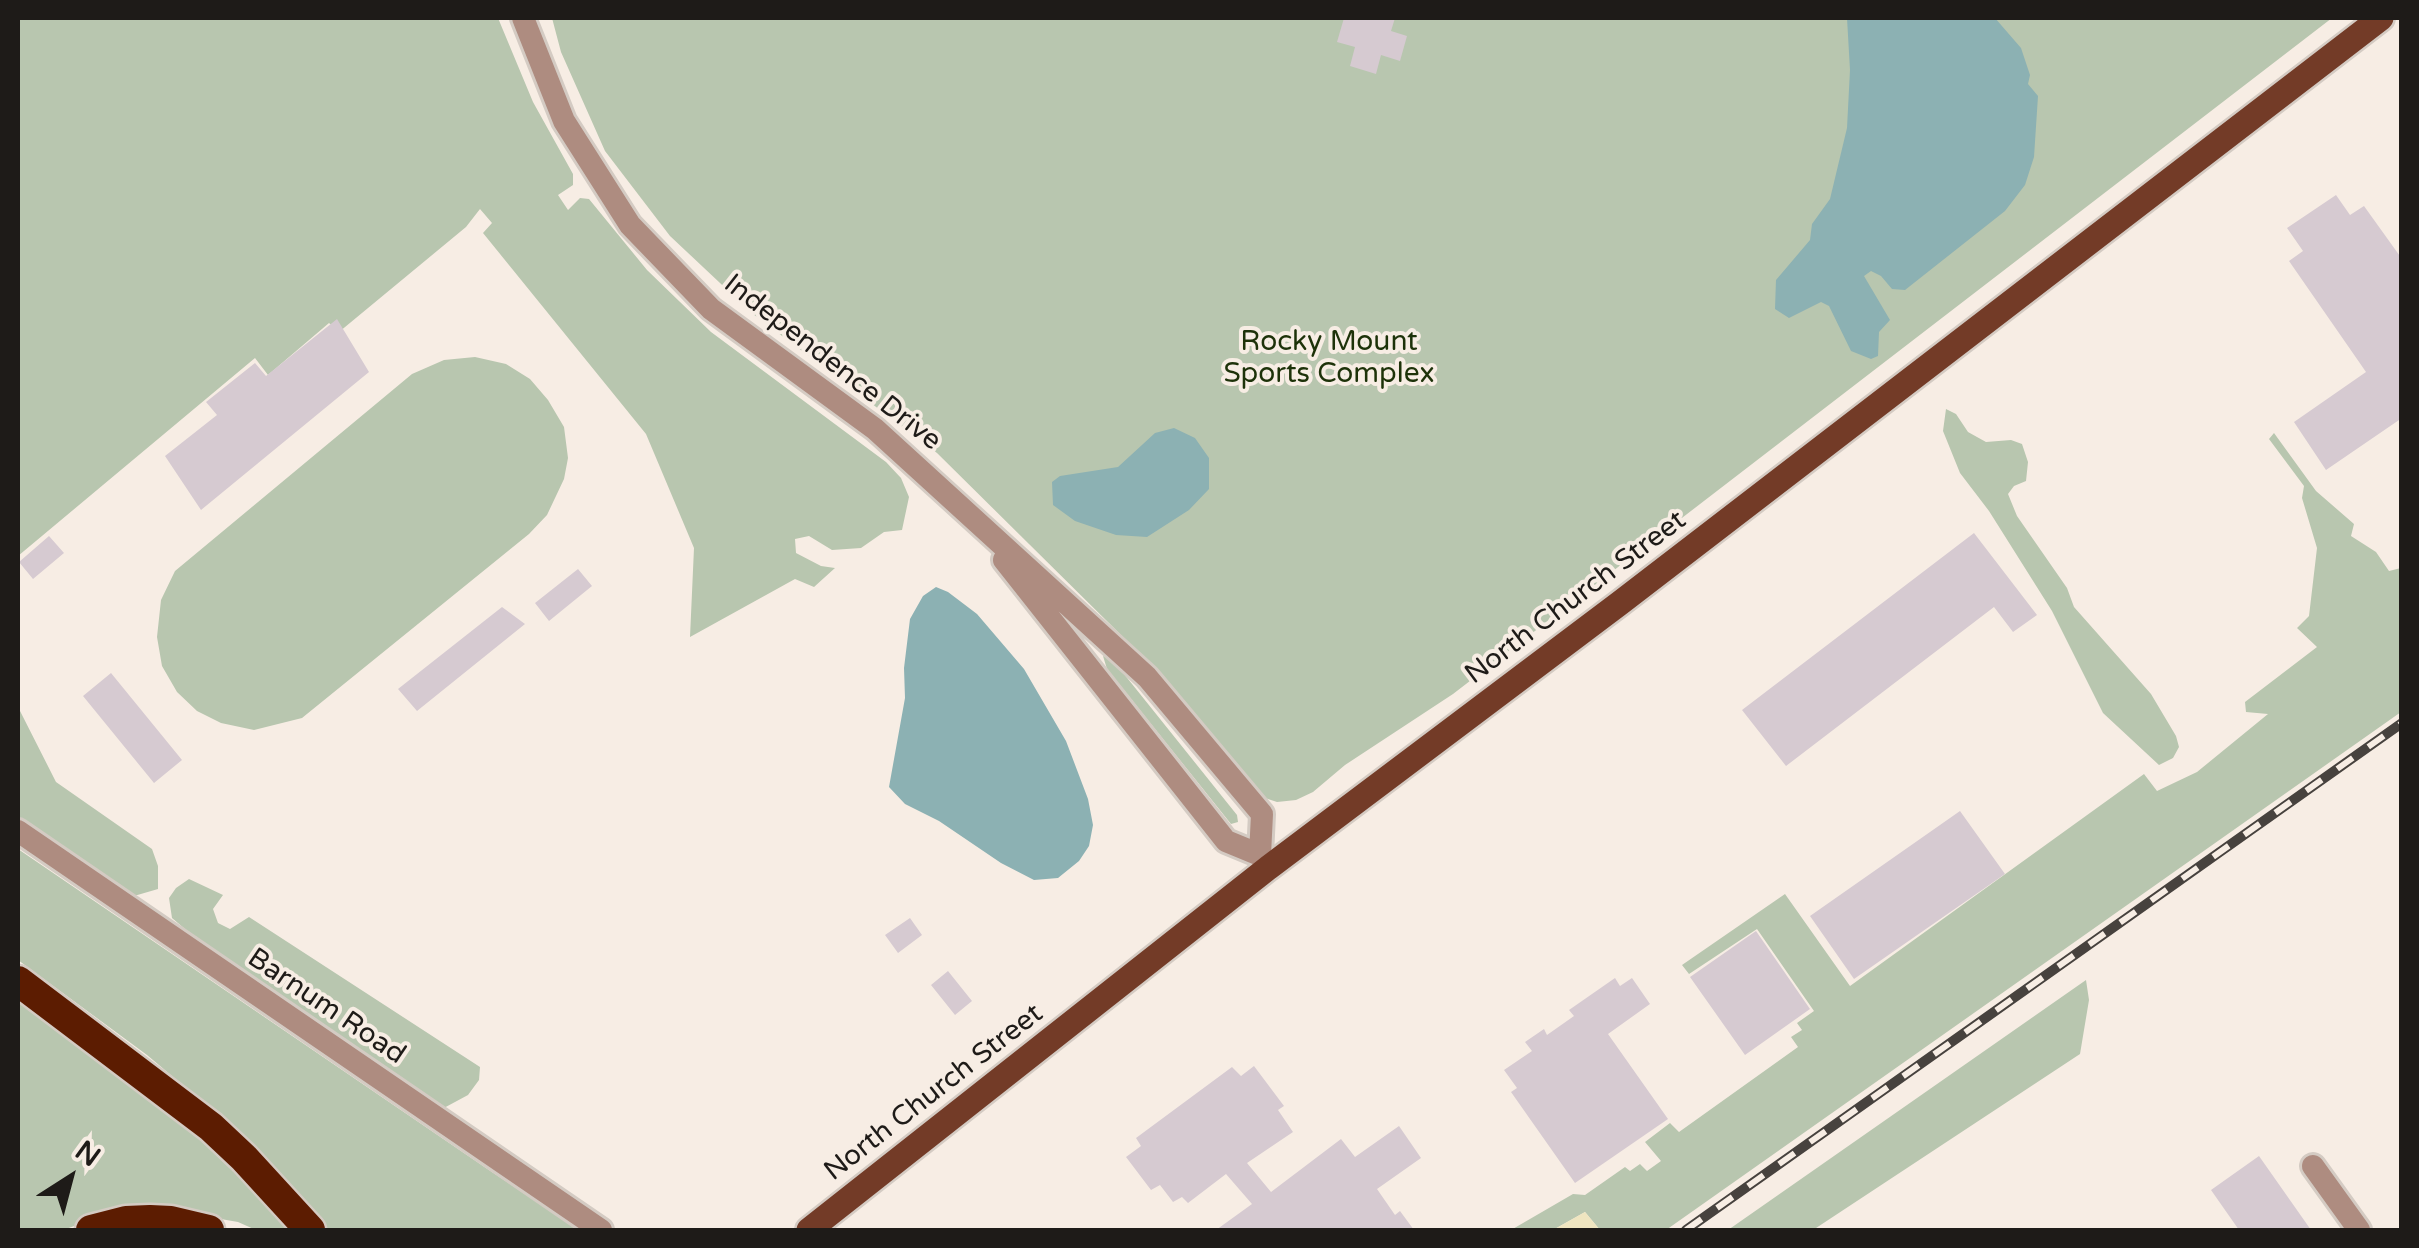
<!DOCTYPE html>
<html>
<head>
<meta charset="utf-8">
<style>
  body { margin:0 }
  #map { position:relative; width:2419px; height:1248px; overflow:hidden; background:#f7ede4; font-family:"Varela Round",sans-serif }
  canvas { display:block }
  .frame { position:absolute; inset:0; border:20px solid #1e1b18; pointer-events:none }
  .north { position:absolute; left:20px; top:1128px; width:100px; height:100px; -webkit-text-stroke:8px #f7ede4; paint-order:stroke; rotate:36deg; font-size:28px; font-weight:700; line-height:40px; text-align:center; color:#1e1b18 }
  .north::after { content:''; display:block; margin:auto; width:35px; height:45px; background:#1e1b18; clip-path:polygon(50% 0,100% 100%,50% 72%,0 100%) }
</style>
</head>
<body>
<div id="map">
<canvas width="2419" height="1248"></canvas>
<div class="frame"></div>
<div class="north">N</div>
</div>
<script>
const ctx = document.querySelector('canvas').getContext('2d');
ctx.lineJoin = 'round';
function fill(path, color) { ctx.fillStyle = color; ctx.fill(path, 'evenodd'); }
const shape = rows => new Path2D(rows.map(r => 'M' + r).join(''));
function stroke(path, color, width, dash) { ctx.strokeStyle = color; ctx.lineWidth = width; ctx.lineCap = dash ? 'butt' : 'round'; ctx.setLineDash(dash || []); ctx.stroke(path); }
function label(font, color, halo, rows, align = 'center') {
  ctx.font = font + ' "Varela Round",sans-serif'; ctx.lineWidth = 8; ctx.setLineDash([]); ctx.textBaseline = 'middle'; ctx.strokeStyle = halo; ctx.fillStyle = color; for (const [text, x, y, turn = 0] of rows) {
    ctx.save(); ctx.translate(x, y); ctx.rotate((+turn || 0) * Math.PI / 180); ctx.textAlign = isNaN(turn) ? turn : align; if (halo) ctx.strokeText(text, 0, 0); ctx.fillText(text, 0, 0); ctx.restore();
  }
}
const green = shape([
  [18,18,498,18,533,102,573,174,573,185,558,195,568,210,580,198,589,199,647,270,711,332,886,462,901,478,909,497,902,530,884,532,861,548,832,550,809,536,795,539,796,553,821,566,835,568,814,587,795,579,690,637,694,548,646,434,483,233,492,223,480,209,466,227,339,332,329,323,268,375,255,358,18,556],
  [552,18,2332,18,1453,694,1345,765,1313,792,1296,800,1277,802,1259,796,1248,788,1182,700,1121,635,937,453,753,314,670,236,605,151,561,52],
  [475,357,506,364,530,379,548,400,564,427,568,458,564,479,547,515,529,534,302,718,254,730,221,723,197,711,177,692,162,666,157,637,161,600,175,571,412,374,444,360],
  [1946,409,1956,414,1968,432,1986,442,2011,440,2022,444,2028,462,2026,481,2014,486,2008,494,2017,516,2067,588,2074,607,2151,694,2176,736,2179,747,2173,758,2159,765,2103,713,2052,611,1989,511,1960,473,1943,431],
  [2274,433,2316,491,2354,524,2351,536,2376,552,2389,571,2401,568,2401,712,1666,1230,1600,1230,1585,1212,1553,1230,1511,1230,1573,1194,1585,1195,1625,1167,1630,1171,1640,1164,1647,1171,1661,1161,1645,1142,1670,1123,1679,1132,1798,1047,1791,1037,1802,1030,1797,1023,1814,1011,1757,929,1689,974,1682,965,1785,894,1850,986,2144,774,2157,791,2197,772,2268,714,2246,712,2245,702,2317,647,2297,628,2309,616,2317,548,2302,498,2304,486,2269,439],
  [1103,656,1112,659,1237,815,1238,822,1231,824,1107,669],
  [18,707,56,782,152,849,158,866,158,889,134,896,18,817],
  [18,849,486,1168,579,1230,328,1230,288,1183,204,1103,147,1055,18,960],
  [189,879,223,895,213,909,218,923,230,929,249,917,480,1067,479,1080,468,1095,442,1109,205,946,172,918,169,898,176,888],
  [2086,980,2089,1000,2080,1054,1813,1230,1728,1230],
  [18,993,174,1115,239,1177,288,1230,256,1230,238,1222,215,1218,111,1213,63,1230,18,1230]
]);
const sand = shape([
  [1585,1212,1600,1230,1553,1230]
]);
const water = shape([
  [1847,18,1995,18,2021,48,2030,75,2028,84,2038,96,2034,157,2025,185,2005,211,1905,290,1892,289,1881,276,1871,271,1864,276,1890,320,1879,332,1878,356,1871,359,1851,351,1829,306,1821,302,1789,318,1775,309,1776,280,1810,240,1812,224,1830,199,1847,128,1850,70],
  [1174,428,1195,438,1209,458,1209,489,1189,510,1147,537,1116,535,1075,521,1053,505,1052,482,1060,476,1118,467,1155,433],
  [936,587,948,592,977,614,1024,669,1066,741,1088,799,1093,825,1089,846,1079,861,1058,878,1034,880,1001,863,939,821,905,804,889,787,905,698,904,668,910,619,923,596]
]);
const building = shape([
  [1344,18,1395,18,1391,31,1407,36,1400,61,1381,55,1376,74,1350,66,1355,47,1337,42],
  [2336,195,2350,215,2364,206,2402,259,2402,418,2326,470,2294,422,2366,372,2289,261,2303,251,2287,228],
  [337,319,369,372,201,510,165,456,217,415,206,402,255,363,266,376],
  [1974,533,2037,615,2013,632,1994,607,1786,766,1742,710],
  [49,536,64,553,33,579,19,562],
  [578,569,592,586,549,621,535,603],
  [502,607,525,624,417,711,398,689],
  [111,673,182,760,154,783,83,696],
  [1960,811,2005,874,1854,979,1810,916],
  [910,918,922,935,898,953,885,935],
  [1756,931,1810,1009,1745,1055,1690,977],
  [948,971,972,1001,955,1015,931,985],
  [1615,978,1620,986,1632,978,1650,1004,1608,1034,1668,1119,1575,1183,1511,1092,1517,1088,1504,1070,1532,1051,1525,1042,1544,1029,1547,1035,1574,1016,1569,1010],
  [1254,1066,1284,1106,1278,1110,1293,1132,1247,1163,1271,1192,1341,1139,1355,1157,1399,1126,1421,1158,1377,1189,1395,1215,1400,1211,1414,1230,1216,1230,1252,1204,1226,1174,1188,1203,1182,1197,1173,1202,1160,1185,1151,1190,1126,1157,1141,1146,1136,1138,1232,1067,1241,1076],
  [2259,1156,2311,1230,2239,1230,2211,1190]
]);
const minor = shape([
  [523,18,564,121,630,225,711,309,875,429,1147,677,1262,814,1260,855],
  [1004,560,1226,841,1260,855,1267,866],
  [18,831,601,1230],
  [2313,1166,2359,1230]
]);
const major = shape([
  [809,1230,1268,868,1620,603,2381,18]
]);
const highway = shape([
  [18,981,211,1127,244,1158,310,1230],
  [91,1230,126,1221,150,1220,171,1221,209,1230]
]);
const rail = shape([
  [1686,1230,2402,723]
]);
const parkNames = [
  ["Rocky Mount",1329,343],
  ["Sports Complex",1329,375]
];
const streetNames = [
  ["Independence Drive",832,363,38],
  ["North Church Street",1576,598,-37],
  ["Barnum Road",326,1007,34],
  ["North Church Street",934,1093,-38]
];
fill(green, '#b8c6af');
fill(sand, '#efe5c0');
fill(water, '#8cb1b3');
fill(building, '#d6cad1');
stroke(minor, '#d4cbc3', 28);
stroke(major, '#d4cbc3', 30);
stroke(highway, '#d4cbc3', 35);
stroke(minor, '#ae8c80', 22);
stroke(major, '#733b27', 25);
stroke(highway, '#5c1c01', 30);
stroke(rail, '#47423e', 10);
stroke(rail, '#f7ede4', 6, [19]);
label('28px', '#1d3209', '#f7ede4', parkNames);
label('28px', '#1e1b18', '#f7ede4', streetNames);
</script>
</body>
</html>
